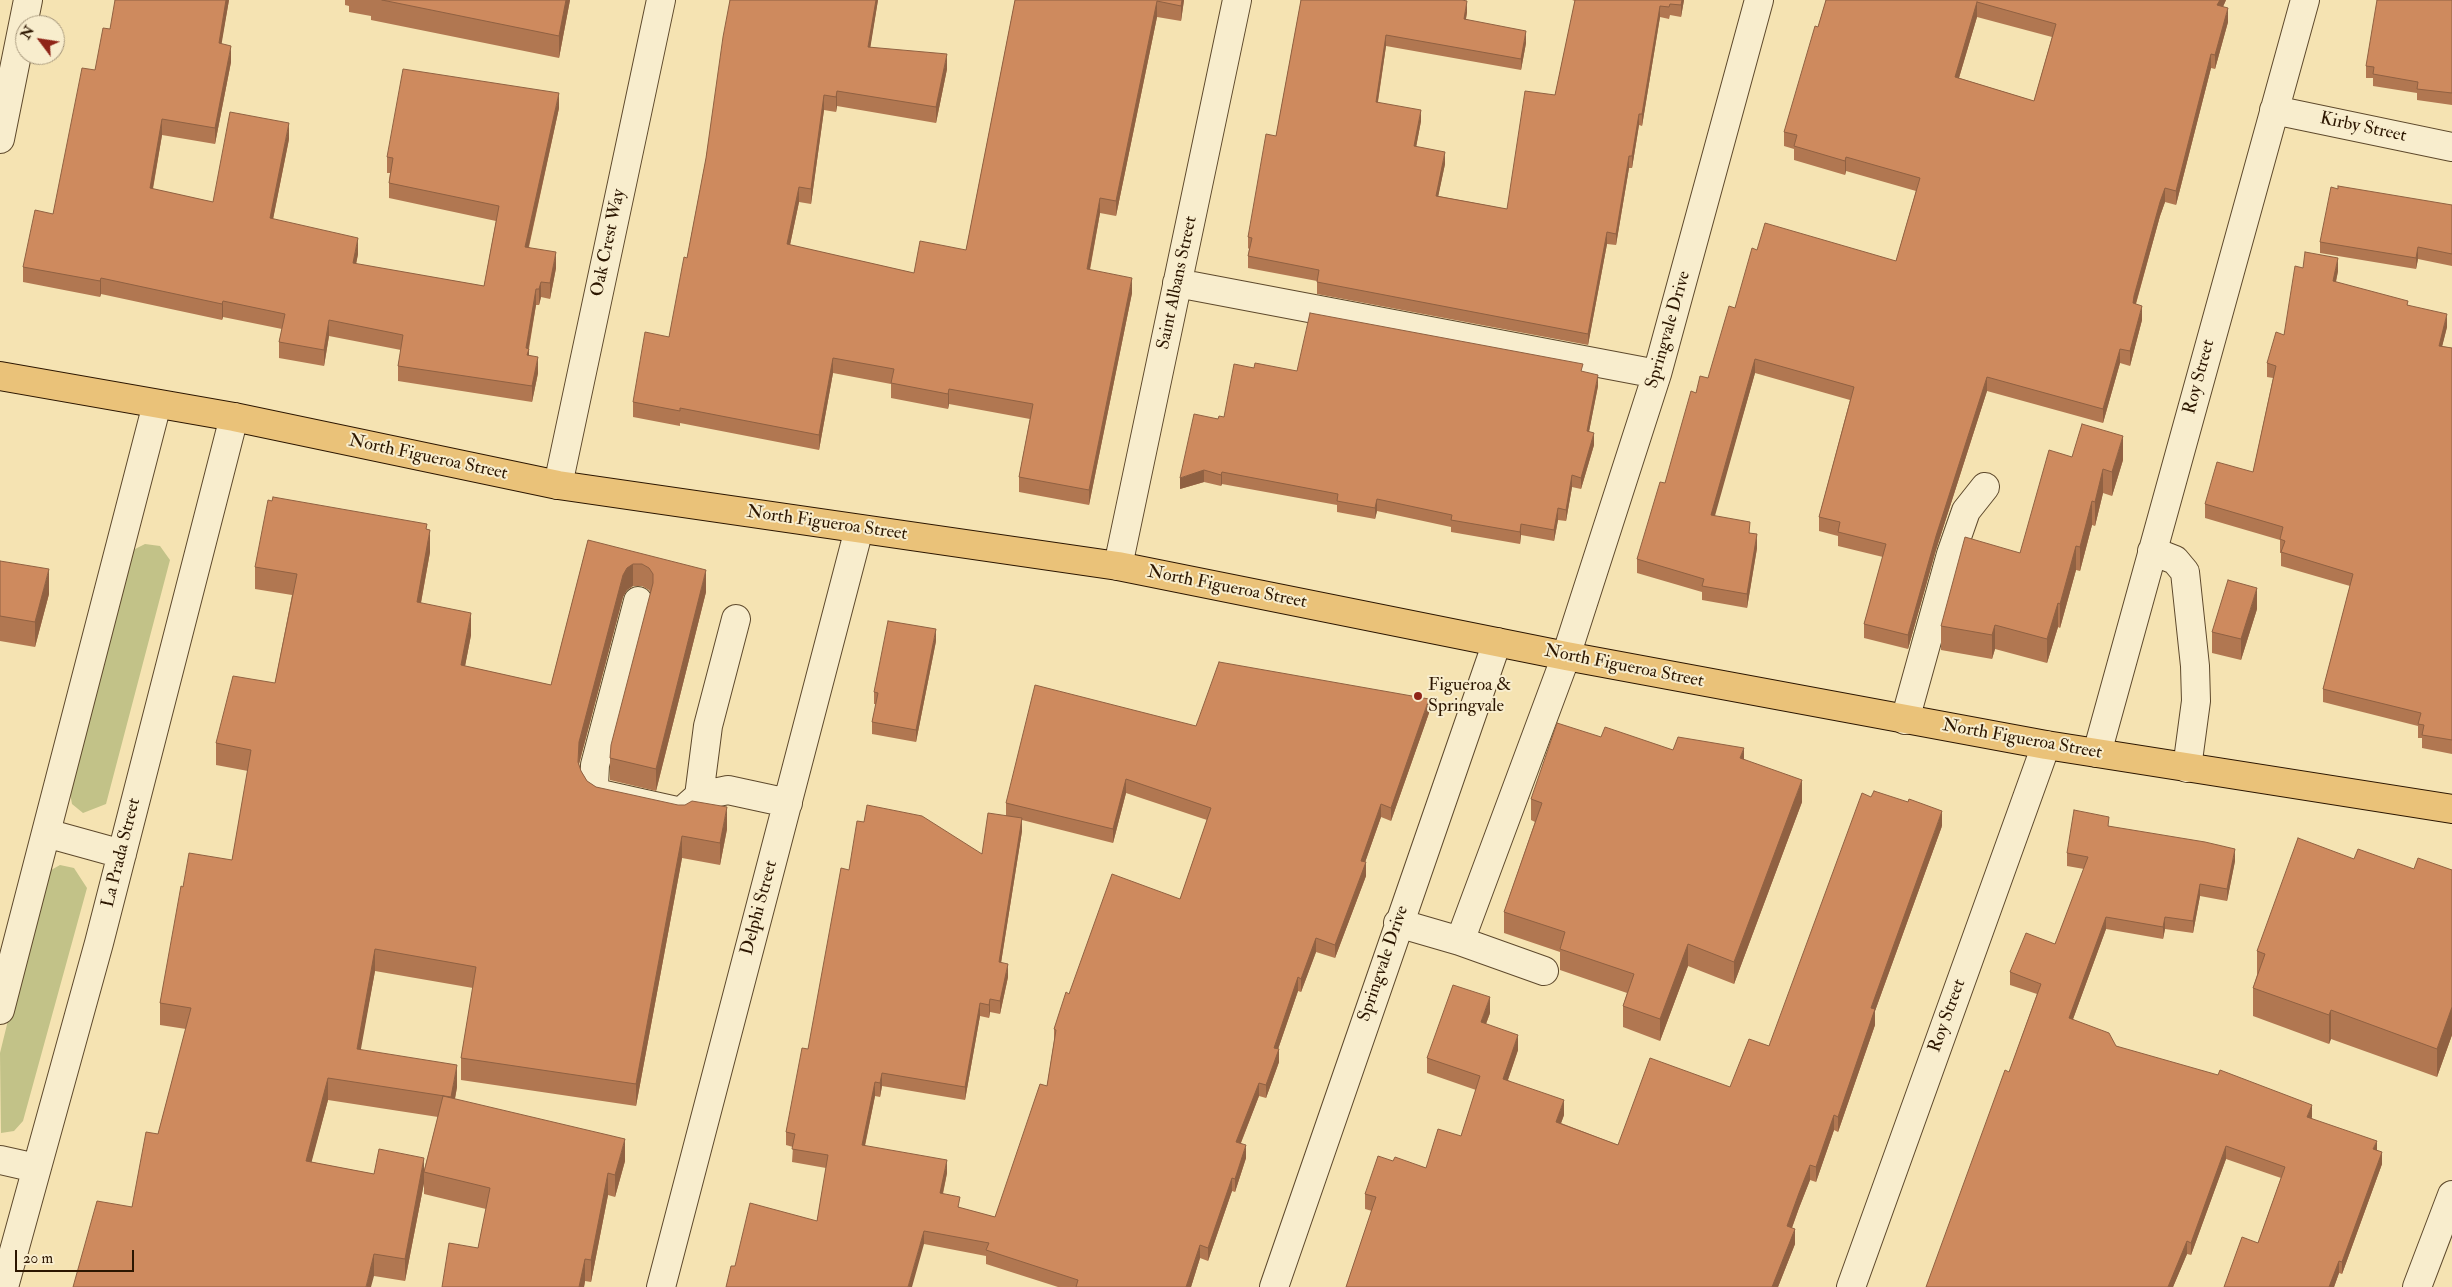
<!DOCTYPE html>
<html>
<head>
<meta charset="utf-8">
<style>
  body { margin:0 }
  #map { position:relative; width:2452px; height:1287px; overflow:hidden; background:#f5e3b2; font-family:"IM FELL Double Pica",serif }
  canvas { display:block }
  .north { position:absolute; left:15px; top:15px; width:50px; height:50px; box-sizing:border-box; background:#f8edcd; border:1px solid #a6977b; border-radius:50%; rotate:301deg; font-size:14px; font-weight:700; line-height:20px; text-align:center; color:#2c1600 }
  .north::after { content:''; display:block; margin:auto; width:18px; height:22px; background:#8f2418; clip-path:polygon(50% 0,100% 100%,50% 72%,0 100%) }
  .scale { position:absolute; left:15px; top:1250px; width:119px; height:22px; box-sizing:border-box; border:2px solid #2c1600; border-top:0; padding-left:6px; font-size:15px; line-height:18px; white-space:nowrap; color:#2c1600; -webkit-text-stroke:4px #f8edcd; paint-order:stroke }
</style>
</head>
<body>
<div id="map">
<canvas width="2452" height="1287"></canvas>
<div class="north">N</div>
<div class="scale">20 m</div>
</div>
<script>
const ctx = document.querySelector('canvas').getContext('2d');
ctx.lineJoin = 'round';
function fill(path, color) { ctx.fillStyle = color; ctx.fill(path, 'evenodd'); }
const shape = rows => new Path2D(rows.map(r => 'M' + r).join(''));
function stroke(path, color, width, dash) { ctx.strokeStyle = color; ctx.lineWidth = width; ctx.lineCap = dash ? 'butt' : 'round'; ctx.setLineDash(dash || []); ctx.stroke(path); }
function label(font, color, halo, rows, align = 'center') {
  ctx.font = font + ' "IM FELL Double Pica",serif'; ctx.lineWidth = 4; ctx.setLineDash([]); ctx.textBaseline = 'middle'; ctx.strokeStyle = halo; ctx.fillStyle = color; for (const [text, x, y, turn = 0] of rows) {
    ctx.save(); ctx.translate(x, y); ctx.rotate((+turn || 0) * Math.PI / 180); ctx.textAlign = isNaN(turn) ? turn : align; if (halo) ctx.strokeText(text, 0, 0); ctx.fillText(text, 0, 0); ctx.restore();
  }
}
const green = shape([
  [145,544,160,546,170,560,106,804,83,813,72,804,69,788,131,551],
  [60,865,74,868,87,888,23,1121,14,1131,1,1133,0,1053,44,874]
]);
const minor = shape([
  [2274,110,2452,147],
  [0,139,28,0],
  [1177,283,1657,374],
  [558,485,661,0],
  [2152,551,2175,560,2185,572,2195,666,2196,701,2187,768],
  [1118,566,1237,0],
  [638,601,595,765,594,785,600,794,681,812,699,796,728,790,788,803],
  [1905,720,1951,554,1966,511,1985,487],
  [2097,753,2305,0],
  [699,796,708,726,736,619],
  [46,833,122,854],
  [1398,923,1460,941],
  [1544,971,1460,941,1566,656,1657,374,1759,0],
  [0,1010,157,404],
  [0,1160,36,1168],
  [4,1287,99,943,234,417],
  [661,1287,859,529],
  [1274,1287,1497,642],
  [1851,1287,2046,745],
  [2417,1287,2452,1195]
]);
const major = shape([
  [0,376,234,417,558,485,1118,566,1566,656,2046,745,2452,809]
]);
const wall = shape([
  [229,0,221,44,231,62,215,144,162,135,153,189,213,202,289,139,273,219,358,254,356,264,484,286,496,221,389,198,389,183,390,173,387,173,387,157,559,108,529,247,556,268,550,299,541,297,539,305,536,305,529,349,529,355,538,373,532,402,398,381,398,366,401,350,329,336,324,366,279,358,279,342,282,329,223,317,222,320,101,294,100,297,23,282,23,267,53,214,95,70,110,29],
  [345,0,570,0,559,58,371,20,371,16,349,12,349,6,345,5],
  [730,0,878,0,870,47,947,69,936,123,837,106,836,112,824,110,811,204,799,202,790,245,914,273,966,250,1015,0,1184,0,1181,21,1157,17,1116,216,1100,213,1090,270,1132,293,1089,505,1019,492,1019,477,1030,419,949,404,948,409,891,398,891,384,833,373,819,450,680,423,680,426,633,417,633,402,669,337,687,258,706,158],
  [1301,0,1467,12,1466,19,1526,43,1521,70,1386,46,1378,102,1421,121,1416,147,1445,164,1438,196,1507,209,1555,95,1575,1,1572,0,1684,0,1681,17,1670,15,1669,19,1660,17,1642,126,1639,125,1632,168,1629,168,1616,245,1607,244,1588,345,1317,294,1317,281,1248,268,1248,256,1249,249,1248,248,1248,237,1276,136],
  [1826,0,2226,0,2223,7,2228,22,2215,69,2211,68,2176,205,2165,202,2160,216,2136,304,2142,320,2130,366,2120,363,2103,423,1987,391,1936,550,1908,649,1864,638,1864,624,1883,557,1838,546,1838,536,1819,531,1819,517,1850,400,1755,373,1714,516,1750,533,1757,548,1747,608,1702,600,1702,592,1637,573,1637,559,1665,483,1696,393,1708,378,1757,250,1896,261,1916,191,1846,171,1845,175,1794,160,1794,149,1784,146,1784,132,1818,27],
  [1977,17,2052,37,2034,101,1959,78],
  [2452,0,2452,105,2417,100,2417,93,2373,86,2373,78,2366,78,2366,66],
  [2452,205,2452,266,2418,259,2416,269,2320,253,2320,242],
  [2303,268,2338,271,2336,282,2408,305,2447,327,2442,346,2452,348,2452,754,2422,748,2422,738,2418,738,2418,726,2323,702,2323,689,2350,586,2281,566,2281,553,2280,553,2280,540,2205,518,2205,504,2253,472,2273,378,2267,377,2267,363,2284,335],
  [1254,368,1297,371,1583,372,1598,386,1589,431,1594,445,1581,489,1572,487,1566,521,1558,520,1554,541,1521,535,1520,544,1451,532,1451,527,1377,511,1375,519,1337,512,1337,505,1222,484,1221,486,1204,482,1180,489,1218,419,1224,417],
  [2072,457,2123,460,2112,496,2103,493,2095,526,2092,525,2080,571,2076,570,2060,628,2058,627,2047,663,1995,649,1992,659,1941,650,1941,626,2020,553],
  [427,529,430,552,421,603,471,635,465,666,551,685,588,540,706,592,656,791,610,780,610,758,651,593,649,590,642,586,633,586,627,590,623,597,579,764,581,771,587,781,596,787,727,829,720,865,682,858,636,1106,461,1080,461,1058,473,988,375,971,360,1050,457,1087,455,1099,625,1161,615,1197,608,1195,591,1282,585,1281,584,1287,442,1287,478,1248,486,1209,424,1194,424,1183,405,1281,374,1276,132,1207,158,1134,186,1029,160,1025,160,1003,183,887,232,860,248,771,216,765,216,743,275,683,292,595,255,589,255,567],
  [328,1100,438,1117,424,1170,374,1174,311,1162],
  [0,561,49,594,35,647,0,641],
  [2257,609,2241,660,2212,653,2212,632],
  [936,641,916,742,872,734,872,722,876,704,874,704,874,692],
  [1429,713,1391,821,1381,817,1365,862,1366,876,1335,958,1316,952,1301,992,1298,991,1278,1049,1279,1062,1266,1098,1259,1096,1241,1143,1246,1158,1235,1192,1232,1191,1208,1261,1200,1258,1191,1287,1058,1287,986,1264,986,1256,924,1244,735,1266,817,1221,826,1168,792,1162,793,1147,786,1145,786,1132,808,1049,849,870,982,854,1006,815,1006,803,1196,726],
  [1126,793,1207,820,1180,899,1069,994,1054,1029,1054,1041,1047,1086,995,1217,960,1208,943,1194,947,1173,865,1146,875,1096,880,1097,882,1086,965,1100,980,1016,989,1018,990,1012,1000,1014,1008,977,1001,963,1022,831,1022,820,1113,843],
  [1601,737,1673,750,1744,759,1802,802,1734,984,1688,966,1660,1041,1623,1027,1623,1006,1627,993,1560,970,1560,952,1504,933,1504,912,1535,822,1531,820,1531,799],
  [1942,826,1875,1011,1875,1025,1838,1132,1834,1130,1816,1182,1810,1180,1799,1208,1792,1228,1795,1244,1778,1287,1346,1287,1372,1211,1365,1209,1365,1194,1393,1161,1426,1168,1461,1136,1476,1090,1427,1073,1427,1058,1490,1013,1486,1024,1518,1050,1508,1080,1564,1115,1561,1123,1618,1145,1730,1087,1769,1046],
  [2109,826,2235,861,2227,901,2200,896,2193,933,2165,929,2163,939,2106,929,2073,1019,2116,1046,2312,1117,2311,1118,2377,1150,2382,1164,2342,1274,2339,1273,2334,1287,2224,1287,2258,1243,2281,1178,2226,1159,2191,1255,2187,1254,2173,1287,1926,1287,2009,1072,2037,994,2010,985,2010,972,2055,944,2084,869,2067,866,2067,853],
  [2354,859,2414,869,2452,870,2452,1035,2437,1077,2331,1039,2329,1044,2253,1016,2253,988,2257,975,2257,951]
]);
const shadedWall = shape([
  [226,0,229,0,219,59,219,43],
  [566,0,570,0,559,58,559,36],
  [876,0,878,0,868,62,868,47],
  [1182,0,1184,0,1181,21,1181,6],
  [1682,0,1684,0,1681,17,1681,5],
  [2220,0,2226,0,2217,19,2217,5],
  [1157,1,1157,17,1116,216,1116,201],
  [1467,1,1467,12,1464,30,1464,19],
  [1977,2,1977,17,1955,91,1955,77],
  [1660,6,1660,17,1642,126,1642,114],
  [2228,8,2228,22,2215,69,2215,55],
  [1526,31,1526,43,1521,70,1521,59],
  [1386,35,1386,46,1376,113,1376,102],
  [231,46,231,62,215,144,215,128],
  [947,54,947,69,936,123,936,107],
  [2211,54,2211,68,2176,205,2176,191],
  [837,91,837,106,836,112,836,97],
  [559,93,559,108,525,263,525,247],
  [824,95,824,110,811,204,811,189],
  [1421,110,1421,121,1414,158,1414,146],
  [1639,114,1639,125,1632,168,1632,156],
  [162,119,162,135,150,204,150,188],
  [289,123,289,139,270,234,270,218],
  [1445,152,1445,164,1436,207,1436,196],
  [1629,156,1629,168,1616,245,1616,234],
  [1846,157,1846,171,1845,175,1845,161],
  [799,187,799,202,787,259,787,244],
  [2165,188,2165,202,2160,216,2134,310,2133,303,2134,296,2160,202],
  [1100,198,1100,213,1087,284,1087,269],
  [1607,232,1607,244,1588,345,1588,334],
  [358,238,358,254,353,279,353,263],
  [2418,247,2418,259,2416,269,2416,258],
  [556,252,556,268,550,299,550,283],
  [2338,258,2338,271,2333,294,2333,281],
  [101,278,101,294,100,297,100,281],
  [1132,278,1132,293,1089,505,1089,490],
  [541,282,541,297,539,305,539,289],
  [536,289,536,305,528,351,529,349,529,365,526,348],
  [223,301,223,317,222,320,222,304],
  [2142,306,2142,320,2130,366,2130,351],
  [2447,314,2447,327,2439,359,2439,346],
  [329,320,329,336,324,366,324,350],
  [2120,349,2120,363,2103,423,2103,409],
  [538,357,538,373,532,402,532,386],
  [833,358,833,373,819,450,819,435],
  [1755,359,1755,373,1711,530,1711,515],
  [1598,375,1598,386,1587,442,1587,431],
  [1987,377,1987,391,1936,550,1908,649,1908,635,1936,536],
  [949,389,949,404,948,409,948,394],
  [1594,433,1594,445,1581,489,1581,478],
  [2123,436,2123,460,2112,496,2112,472],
  [2103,469,2103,493,2095,526,2095,502],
  [1204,470,1204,482,1180,489,1180,478],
  [1222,472,1222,484,1221,486,1221,475],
  [1572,475,1572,487,1566,521,1566,510],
  [1377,499,1377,511,1375,519,1375,508],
  [2092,501,2092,525,2080,571,2080,547],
  [1558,508,1558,520,1554,541,1554,530],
  [1521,524,1521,535,1520,544,1520,532],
  [430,530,430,552,417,624,417,602],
  [1757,534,1757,548,1747,608,1747,594],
  [2076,546,2076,570,2060,628,2060,604],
  [633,564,633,586,627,590,623,597,579,764,578,784,579,742,623,575,627,568],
  [49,569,49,594,35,647,35,622],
  [706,570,706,592,656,791,656,769],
  [2257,588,2257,609,2241,660,2241,639],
  [2058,603,2058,627,2047,663,2047,639],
  [471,613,471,635,461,687,461,665],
  [1995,625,1995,649,1992,659,1992,635],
  [936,629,936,641,916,742,916,730],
  [1429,699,1429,713,1391,821,1391,808],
  [1744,748,1744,770,1740,758],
  [1126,779,1126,793,1113,843,1113,829],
  [1802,780,1802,802,1734,984,1734,962],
  [1381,804,1381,817,1361,874,1361,861],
  [727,807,727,829,720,865,720,843],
  [1942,811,1942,826,1875,1011,1875,1025,1838,1132,1838,1117,1871,1008],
  [1022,818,1022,831,999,975,999,962],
  [682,836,682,858,636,1106,636,1084],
  [2235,849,2235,861,2227,901,2227,889],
  [1366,862,1366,876,1335,958,1335,945],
  [2200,884,2200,896,2193,933,2193,921],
  [2106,917,2106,929,2069,1030,2069,1018],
  [2165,917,2165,929,2163,939,2163,927],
  [1316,938,1316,952,1301,992,1301,979],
  [1688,944,1688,966,1660,1041,1660,1019],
  [375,949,375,971,357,1071,357,1049],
  [1008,964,1008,977,1000,1014,1000,1001],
  [1298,977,1298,991,1274,1061,1274,1048],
  [1490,997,1490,1013,1481,1037,1481,1022],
  [990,999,990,1012,989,1018,989,1005],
  [980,1003,980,1016,965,1100,965,1087],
  [2452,1007,2452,1035,2437,1077,2437,1049],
  [2331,1010,2331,1039,2329,1044,2329,1015],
  [1518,1035,1518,1050,1503,1094,1503,1079],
  [1279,1049,1279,1062,1266,1098,1266,1085],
  [457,1065,457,1087,451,1119,451,1097],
  [882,1073,882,1086,880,1097,880,1083],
  [328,1078,328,1100,306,1183,306,1161],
  [875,1082,875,1096,862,1159,862,1145],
  [1259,1083,1259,1096,1236,1155,1236,1142],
  [1564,1100,1564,1115,1556,1137,1556,1122],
  [2312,1105,2312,1117,2307,1129,2307,1117],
  [1834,1115,1834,1130,1816,1182,1816,1167],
  [625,1139,625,1161,615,1197,615,1175],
  [2377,1141,2377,1153,2373,1149],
  [1246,1145,1246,1158,1235,1192,1235,1179],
  [2226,1146,2226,1159,2191,1255,2191,1243],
  [2382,1152,2382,1164,2342,1274,2342,1262],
  [424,1158,424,1183,405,1281,405,1259],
  [947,1160,947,1173,940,1206,940,1193],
  [1810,1165,1810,1180,1799,1208,1787,1241,1787,1226,1799,1193],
  [608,1173,608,1195,591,1282,591,1260],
  [1232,1178,1232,1191,1208,1261,1208,1248],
  [1795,1229,1795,1244,1778,1287,1772,1287],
  [924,1231,924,1244,912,1287,908,1287],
  [2187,1241,2187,1254,2173,1287,2168,1287],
  [1200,1245,1200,1258,1191,1287,1186,1287],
  [374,1254,374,1276,371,1287,366,1287],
  [585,1259,585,1281,584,1287,579,1287],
  [2339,1261,2339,1273,2334,1287,2329,1287]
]);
const building = shape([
  [115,0,226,0,219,43,231,46,215,128,162,119,150,188,213,202,230,112,289,123,270,218,358,238,353,263,484,286,499,206,389,183,393,158,387,157,403,69,559,93,525,247,556,252,550,283,541,282,539,289,536,289,526,348,529,349,527,355,538,357,532,386,398,366,403,335,329,320,324,350,279,342,285,314,223,301,222,304,101,278,100,281,23,267,35,210,53,214,82,68,95,70,103,28,110,29,115,0],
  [382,0,566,0,559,36,382,0],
  [730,0,876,0,868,47,947,54,936,107,837,91,836,97,824,95,811,189,799,187,787,244,914,273,920,241,966,250,1015,0,1182,0,1181,6,1157,1,1116,201,1100,198,1087,269,1132,278,1089,490,1019,477,1033,404,949,389,948,394,891,383,894,369,833,358,819,435,680,408,680,411,633,402,645,332,669,337,684,257,687,258,706,158,723,37,730,0],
  [1301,0,1462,0,1467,1,1464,19,1526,31,1521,59,1386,35,1376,102,1421,110,1414,146,1445,152,1436,196,1507,209,1525,91,1555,95,1575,0,1682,0,1681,5,1670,4,1669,7,1660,6,1642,114,1639,114,1632,156,1629,156,1616,234,1607,232,1588,334,1317,282,1319,270,1248,256,1252,238,1248,237,1266,134,1276,136,1301,0],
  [1826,0,2220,0,2217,5,2228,8,2215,55,2211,54,2176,191,2165,188,2160,202,2134,296,2133,303,2142,306,2130,351,2120,349,2103,409,1987,377,1936,536,1908,635,1864,624,1886,544,1838,532,1840,522,1819,517,1854,387,1755,359,1711,515,1750,522,1749,533,1757,534,1747,594,1702,586,1704,579,1637,559,1660,482,1665,483,1691,391,1696,393,1700,376,1708,378,1729,306,1735,308,1752,248,1757,250,1765,223,1896,261,1920,178,1846,157,1845,161,1794,146,1797,135,1784,132,1815,26,1818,27,1826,0],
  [1977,2,2056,24,2034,101,1955,77,1977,2],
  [2377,0,2452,0,2452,93,2417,89,2418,82,2373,74,2374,67,2366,66,2377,0],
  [2338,186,2452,205,2452,254,2418,247,2416,258,2320,242,2331,187,2338,189,2338,186],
  [2305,252,2338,258,2333,281,2408,301,2407,305,2447,314,2439,346,2452,348,2452,740,2422,735,2424,725,2418,724,2421,713,2323,689,2353,574,2281,552,2285,541,2280,539,2283,527,2205,504,2217,462,2253,472,2276,366,2267,363,2276,332,2284,335,2295,266,2303,268,2305,252],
  [1310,313,1583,364,1581,371,1598,375,1587,431,1594,433,1581,478,1572,475,1566,510,1558,508,1554,530,1521,524,1520,532,1451,520,1452,515,1377,499,1375,508,1337,501,1338,494,1222,472,1221,475,1204,470,1180,478,1194,414,1218,419,1219,416,1224,417,1234,364,1254,368,1255,363,1297,371,1310,313],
  [2082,424,2123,436,2112,472,2103,469,2095,502,2092,501,2080,547,2076,546,2060,604,2058,603,2047,639,1995,625,1992,635,1941,626,1965,537,2020,553,2049,450,2072,457,2082,424],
  [273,497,427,524,426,529,430,530,417,602,471,613,461,665,551,685,588,540,706,570,656,769,610,758,611,745,653,583,653,574,649,568,642,564,633,564,627,568,623,575,579,742,578,762,581,771,587,781,596,787,678,805,685,805,692,801,727,807,720,843,682,836,636,1084,461,1058,476,967,375,949,357,1049,457,1065,451,1097,328,1078,306,1161,374,1174,379,1149,424,1158,405,1259,374,1254,366,1287,73,1287,97,1201,132,1207,146,1132,158,1134,191,1008,160,1003,181,886,183,887,189,853,232,860,251,750,216,743,233,676,275,683,297,574,255,567,268,500,272,501,273,497],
  [0,561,49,569,35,622,0,616,0,561],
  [2228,580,2257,588,2241,639,2212,632,2228,580],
  [888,621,936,629,916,730,872,722,878,693,874,692,888,621],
  [1219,662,1429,699,1391,808,1381,804,1361,861,1366,862,1335,945,1316,938,1301,979,1298,977,1274,1048,1279,1049,1266,1085,1259,1083,1236,1142,1246,1145,1235,1179,1232,1178,1208,1248,1200,1245,1186,1287,1076,1287,1078,1280,986,1250,989,1243,924,1231,908,1287,726,1287,731,1266,735,1266,750,1203,817,1221,828,1155,792,1149,795,1134,786,1132,802,1048,808,1049,841,868,849,870,857,821,864,822,867,805,922,816,982,854,988,813,1022,818,999,962,1008,964,1000,1001,990,999,989,1005,980,1003,965,1087,882,1073,880,1083,875,1082,862,1145,947,1160,940,1193,960,1197,958,1207,995,1217,1040,1084,1047,1086,1056,1030,1054,1029,1066,992,1069,994,1112,874,1180,899,1211,808,1126,779,1113,829,1006,803,1035,685,1196,726,1219,662],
  [1557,723,1601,737,1605,727,1673,750,1678,737,1744,748,1740,758,1802,780,1734,962,1688,944,1660,1019,1623,1006,1634,974,1560,949,1565,932,1504,912,1542,803,1531,799,1557,723],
  [1874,791,1908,802,1909,799,1942,811,1871,1008,1875,1009,1838,1117,1834,1115,1816,1167,1810,1165,1799,1193,1787,1226,1795,1229,1772,1287,1346,1287,1376,1197,1365,1194,1378,1156,1393,1161,1395,1157,1426,1168,1438,1129,1461,1136,1480,1076,1427,1058,1453,985,1490,997,1481,1022,1518,1035,1503,1079,1564,1100,1556,1122,1618,1145,1650,1058,1730,1087,1749,1039,1769,1046,1862,793,1871,797,1874,791],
  [2074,810,2109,817,2108,826,2205,842,2235,849,2227,889,2200,884,2193,921,2165,917,2163,927,2106,917,2069,1018,2109,1033,2116,1046,2218,1075,2220,1070,2312,1105,2307,1117,2377,1141,2373,1149,2382,1152,2342,1262,2339,1261,2329,1287,2224,1287,2242,1237,2258,1243,2285,1167,2226,1146,2191,1243,2187,1241,2168,1287,1926,1287,2005,1070,2009,1072,2041,984,2010,972,2026,933,2055,944,2088,857,2067,853,2074,810],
  [2298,838,2354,859,2358,849,2414,869,2418,858,2452,870,2452,1007,2437,1049,2331,1010,2329,1015,2253,988,2265,954,2257,951,2298,838],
  [443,1096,625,1139,615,1175,608,1173,591,1260,585,1259,579,1287,442,1287,449,1243,478,1248,490,1188,424,1172,443,1096]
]);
const markers = [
  [1418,696,5,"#8f2418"]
];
const streetNames = [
  ["Kirby Street",2363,128,12],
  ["Oak Crest Way",609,243,-78],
  ["Saint Albans Street",1178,283,-78],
  ["Springvale Drive",1669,330,-74],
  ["Roy Street",2200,377,-75],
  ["North Figueroa Street",428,458,12],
  ["North Figueroa Street",827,524,8],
  ["North Figueroa Street",1227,588,11],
  ["North Figueroa Street",1624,667,11],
  ["North Figueroa Street",2022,740,10],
  ["La Prada Street",122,853,-76],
  ["Delphi Street",760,908,-75],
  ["Springvale Drive",1384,964,-71],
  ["Roy Street",1948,1016,-70]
];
const poiNames = [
  ["Figueroa &",1428,686],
  ["Springvale",1428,707]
];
fill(green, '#c2c288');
stroke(minor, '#5e492c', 30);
stroke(major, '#2c1600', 30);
stroke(minor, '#f8edcd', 28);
stroke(major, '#eac279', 28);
fill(wall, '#b17751');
fill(shadedWall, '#906142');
fill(building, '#ce8a5e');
stroke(building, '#906142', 1);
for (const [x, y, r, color] of markers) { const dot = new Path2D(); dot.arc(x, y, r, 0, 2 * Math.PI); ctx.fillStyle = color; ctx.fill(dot); stroke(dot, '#f8edcd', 2); }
label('18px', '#2c1600', '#f8edcd', streetNames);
label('18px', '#2c1600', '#f8edcd', poiNames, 'left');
</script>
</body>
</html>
